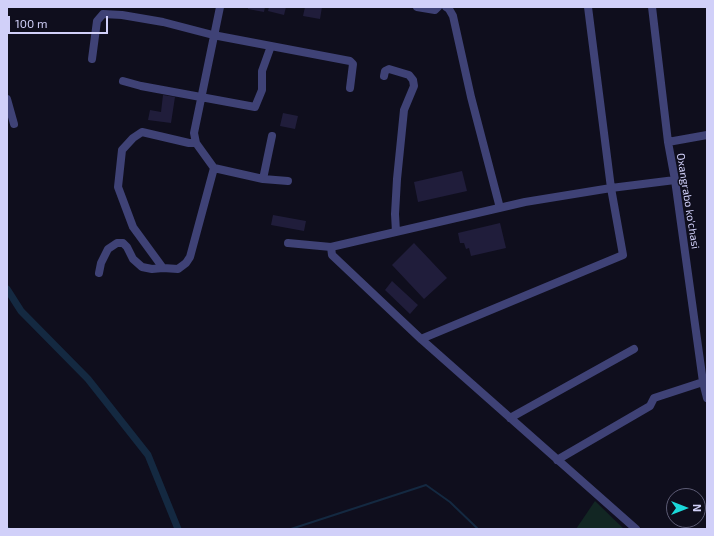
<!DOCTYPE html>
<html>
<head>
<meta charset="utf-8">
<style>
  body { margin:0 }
  #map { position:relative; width:714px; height:536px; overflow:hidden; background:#0f0e1d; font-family:"Exo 2",sans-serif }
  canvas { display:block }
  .frame { position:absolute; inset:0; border:8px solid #d1d0f9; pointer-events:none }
  .north { position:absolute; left:666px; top:488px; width:40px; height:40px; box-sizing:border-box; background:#0f0e1d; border:1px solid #5d5c75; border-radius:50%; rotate:90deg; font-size:11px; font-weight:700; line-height:16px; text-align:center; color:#d1d0f9 }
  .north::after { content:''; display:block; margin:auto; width:14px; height:18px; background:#1bd8da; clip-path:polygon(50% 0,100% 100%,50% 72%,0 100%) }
  .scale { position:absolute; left:8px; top:16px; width:100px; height:18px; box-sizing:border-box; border:2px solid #d1d0f9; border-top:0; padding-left:5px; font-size:12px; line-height:14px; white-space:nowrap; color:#d1d0f9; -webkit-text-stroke:3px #0f0e1d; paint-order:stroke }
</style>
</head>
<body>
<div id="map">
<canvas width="714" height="536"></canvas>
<div class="frame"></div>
<div class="north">N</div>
<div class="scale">100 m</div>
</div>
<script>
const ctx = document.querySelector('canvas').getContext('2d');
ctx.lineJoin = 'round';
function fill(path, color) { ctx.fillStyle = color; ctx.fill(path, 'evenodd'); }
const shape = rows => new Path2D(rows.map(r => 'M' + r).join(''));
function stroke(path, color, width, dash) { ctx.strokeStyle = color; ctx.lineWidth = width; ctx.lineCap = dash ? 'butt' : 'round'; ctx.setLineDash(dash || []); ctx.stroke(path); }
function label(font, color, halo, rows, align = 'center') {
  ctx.font = font + ' "Exo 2",sans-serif'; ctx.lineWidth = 3; ctx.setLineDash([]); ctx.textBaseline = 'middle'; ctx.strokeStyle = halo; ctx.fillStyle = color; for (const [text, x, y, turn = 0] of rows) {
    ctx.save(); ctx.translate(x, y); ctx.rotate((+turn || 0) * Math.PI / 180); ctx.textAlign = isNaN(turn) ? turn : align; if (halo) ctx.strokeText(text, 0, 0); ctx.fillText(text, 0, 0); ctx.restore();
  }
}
const green = shape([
  [595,501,624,529,576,529]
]);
const stream = shape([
  [7,527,10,529],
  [291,529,426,485,450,502,478,529]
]);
const canal = shape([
  [7,289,21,311,88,379,148,455,178,529]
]);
const building = shape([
  [248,7,265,7,264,12,248,9],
  [269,7,286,7,284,15,268,11],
  [305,7,322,7,320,19,303,16],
  [163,95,175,97,171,123,148,120,150,110,161,112],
  [283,113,298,116,295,129,280,126],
  [462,171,467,191,418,202,414,182],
  [273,215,306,221,304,231,271,225],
  [500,223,506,248,471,256,469,248,466,249,464,243,460,243,458,233],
  [414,243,447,278,424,299,392,265],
  [392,281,418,305,410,314,385,290]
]);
const minor = shape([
  [220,7,194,133,196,143,214,168,263,179,288,181],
  [417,7,435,10,438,7],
  [446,7,449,9,453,16,471,97,500,208],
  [652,7,668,142,675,180,703,382,707,398],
  [92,59,97,21,103,14,122,15,163,22,213,35,350,61,353,64,350,88],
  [384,76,385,71,389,69,409,75,413,80,414,86,404,110,397,179,395,214,396,232],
  [123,81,141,86,255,107,262,90,262,71,271,46],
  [7,99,14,124],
  [668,142,707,135],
  [196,143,189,143,142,132,133,138,122,150,118,187,133,227,163,268,178,269,186,263,190,257,214,168],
  [263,179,272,136],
  [288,243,331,247,525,202,611,188,675,180],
  [331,247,332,255,421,339,636,529],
  [99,273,101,263,108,249,117,243,123,243,127,247,133,259,142,267,152,269,163,268],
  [421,339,623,255,611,188,588,7],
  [510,418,634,349],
  [557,460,650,406,654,398,703,382]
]);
const streetNames = [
  ["Oxangrabo ko'chasi",688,201,81]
];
fill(green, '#122623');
stroke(stream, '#142941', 2);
stroke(canal, '#142941', 7);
fill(building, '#201d3b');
stroke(minor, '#3f4276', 8);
label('11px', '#d1d0f9', '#0f0e1d', streetNames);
</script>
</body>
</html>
